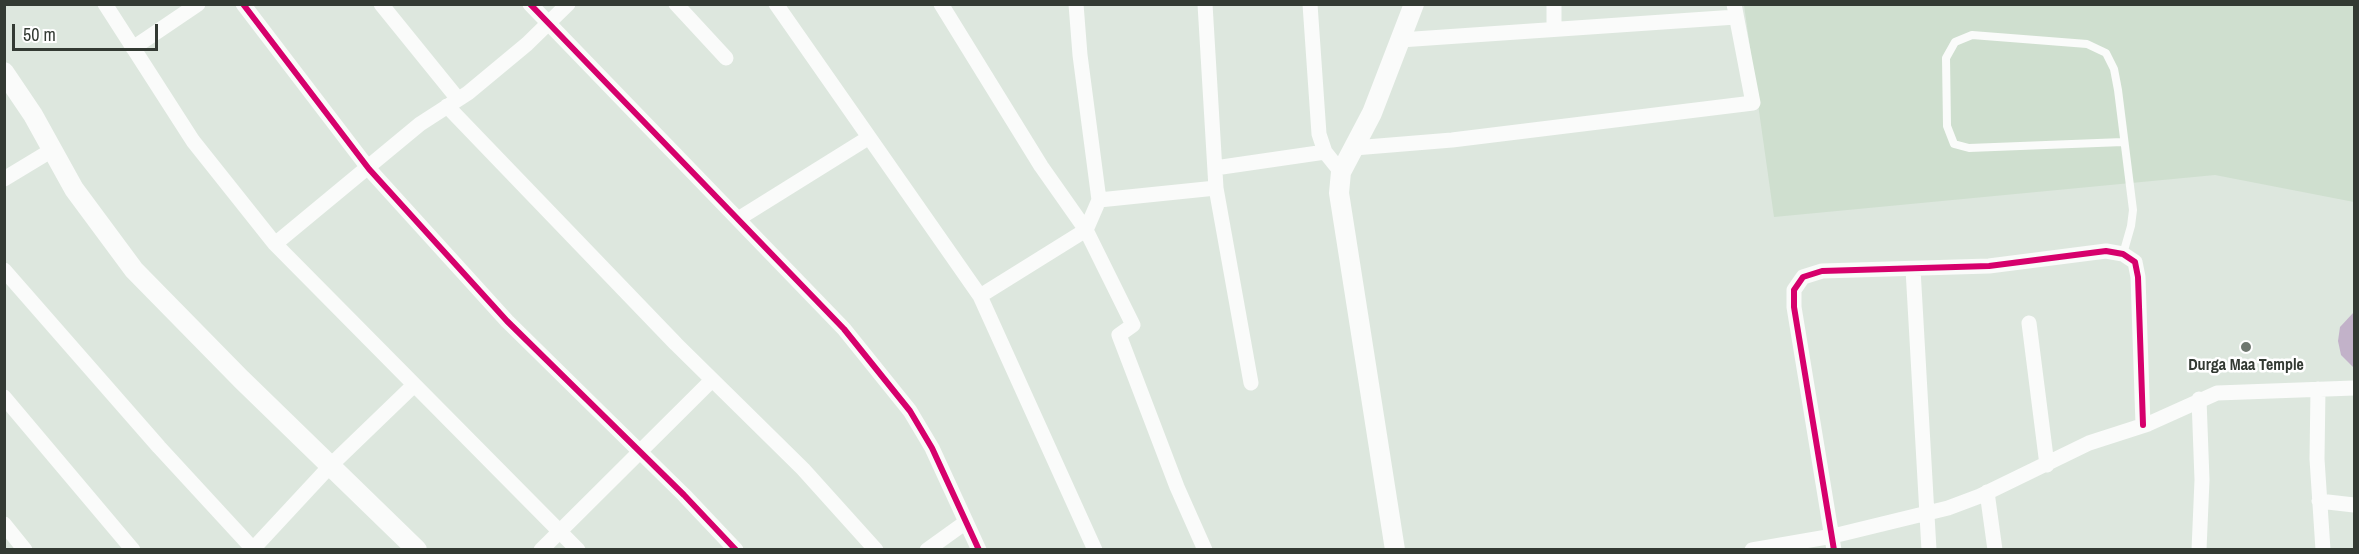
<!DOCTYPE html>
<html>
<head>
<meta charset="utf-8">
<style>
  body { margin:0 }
  #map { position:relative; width:2359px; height:554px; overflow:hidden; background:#dde7de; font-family:"Archivo Narrow",sans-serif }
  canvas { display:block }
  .frame { position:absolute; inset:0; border:6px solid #333a33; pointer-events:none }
  .scale { position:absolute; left:12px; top:24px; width:146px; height:27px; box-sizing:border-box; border:3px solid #333a33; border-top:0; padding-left:8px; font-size:18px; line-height:21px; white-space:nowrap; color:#333a33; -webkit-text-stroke:4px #fff; paint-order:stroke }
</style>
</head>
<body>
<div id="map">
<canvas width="2359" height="554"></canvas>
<div class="frame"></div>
<div class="scale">50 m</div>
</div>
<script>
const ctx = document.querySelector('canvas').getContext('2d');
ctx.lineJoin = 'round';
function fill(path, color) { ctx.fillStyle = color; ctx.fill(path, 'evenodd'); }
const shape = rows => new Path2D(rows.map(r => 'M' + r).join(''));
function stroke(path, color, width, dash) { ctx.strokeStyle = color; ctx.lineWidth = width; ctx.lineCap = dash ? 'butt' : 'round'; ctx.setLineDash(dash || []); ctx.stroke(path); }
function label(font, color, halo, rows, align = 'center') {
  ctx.font = font + ' "Archivo Narrow",sans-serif'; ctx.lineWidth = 5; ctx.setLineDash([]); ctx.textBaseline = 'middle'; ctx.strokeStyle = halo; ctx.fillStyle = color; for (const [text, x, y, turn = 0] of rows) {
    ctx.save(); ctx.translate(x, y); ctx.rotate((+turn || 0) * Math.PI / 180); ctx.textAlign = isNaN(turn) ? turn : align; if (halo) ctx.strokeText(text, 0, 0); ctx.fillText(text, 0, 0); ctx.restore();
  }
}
const built = shape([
  [1744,5,2354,5,2354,202,2215,175,1774,217]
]);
const water = shape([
  [2354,312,2354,368,2341,355,2338,341,2340,327]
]);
const service = shape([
  [2123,254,2131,226,2133,210,2118,90,2114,69,2106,53,2087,44,1972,35,1955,42,1946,58,1947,126,1954,144,1969,148,2123,142]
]);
const minor = shape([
  [105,4,193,141,275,244,578,550],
  [243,4,369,169,507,321,684,495,736,550],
  [381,4,458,99],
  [530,4,844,329,910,411,932,448,979,550],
  [676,4,726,58],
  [776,4,980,296,1095,550],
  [941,4,1041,166,1086,230,1133,325,1119,335,1177,487,1205,550],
  [1205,4,1216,188,1251,383],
  [1310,4,1319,134,1325,152,1341,172],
  [1554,4,1554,29],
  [1400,40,1736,17],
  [133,48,198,4],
  [447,106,676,344,803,469,876,550],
  [1354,148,1452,140,1753,103,1734,4],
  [1215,168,1325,152],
  [4,179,52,150],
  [1099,200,1216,188],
  [738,219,868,138],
  [275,244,420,124,468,93,527,44,568,4],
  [1913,269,1929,550],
  [4,270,159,447,254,550],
  [980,296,1086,230,1099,200,1080,55,1076,4],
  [2029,323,2047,465],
  [2318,389,2317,459,2323,550],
  [4,397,133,550],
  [2199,399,2202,480,2199,550],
  [1987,492,1995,550],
  [2319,501,2354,505],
  [4,524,25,550],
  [252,550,331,465,414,385],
  [541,550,712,380],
  [927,550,966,522],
  [1752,550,1833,536,1948,508,1980,496,2089,443,2148,424,2217,393,2354,388],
  [1834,550,1794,307,1794,290,1803,277,1822,271,1989,266,2106,251,2123,254,2135,262,2138,277,2143,425]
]);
const tertiary = shape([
  [4,72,33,115,74,189,134,270,241,379,417,550],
  [1395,550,1339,193,1341,172,1372,113,1414,4]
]);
const cycleway = shape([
  [243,4,369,169,507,321,684,495,736,550],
  [530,4,844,329,910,411,932,448,979,550],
  [1834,550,1794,307,1794,290,1803,277,1822,271,1989,266,2106,251,2123,254,2135,262,2138,277,2143,425]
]);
const markers = [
  [2246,347,6,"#6e776f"]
];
const poiNames = [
  ["Durga Maa Temple",2246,366]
];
fill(built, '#cfdfcf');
fill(water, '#c2b2c9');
stroke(service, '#fafbfa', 8);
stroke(minor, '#fafbfa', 15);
stroke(tertiary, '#fafbfa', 20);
stroke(cycleway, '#d6006c', 6);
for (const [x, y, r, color] of markers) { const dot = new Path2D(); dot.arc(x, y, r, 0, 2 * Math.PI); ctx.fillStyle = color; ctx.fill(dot); stroke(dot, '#fff', 2); }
label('bold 16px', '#333a33', '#fff', poiNames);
</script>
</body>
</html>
